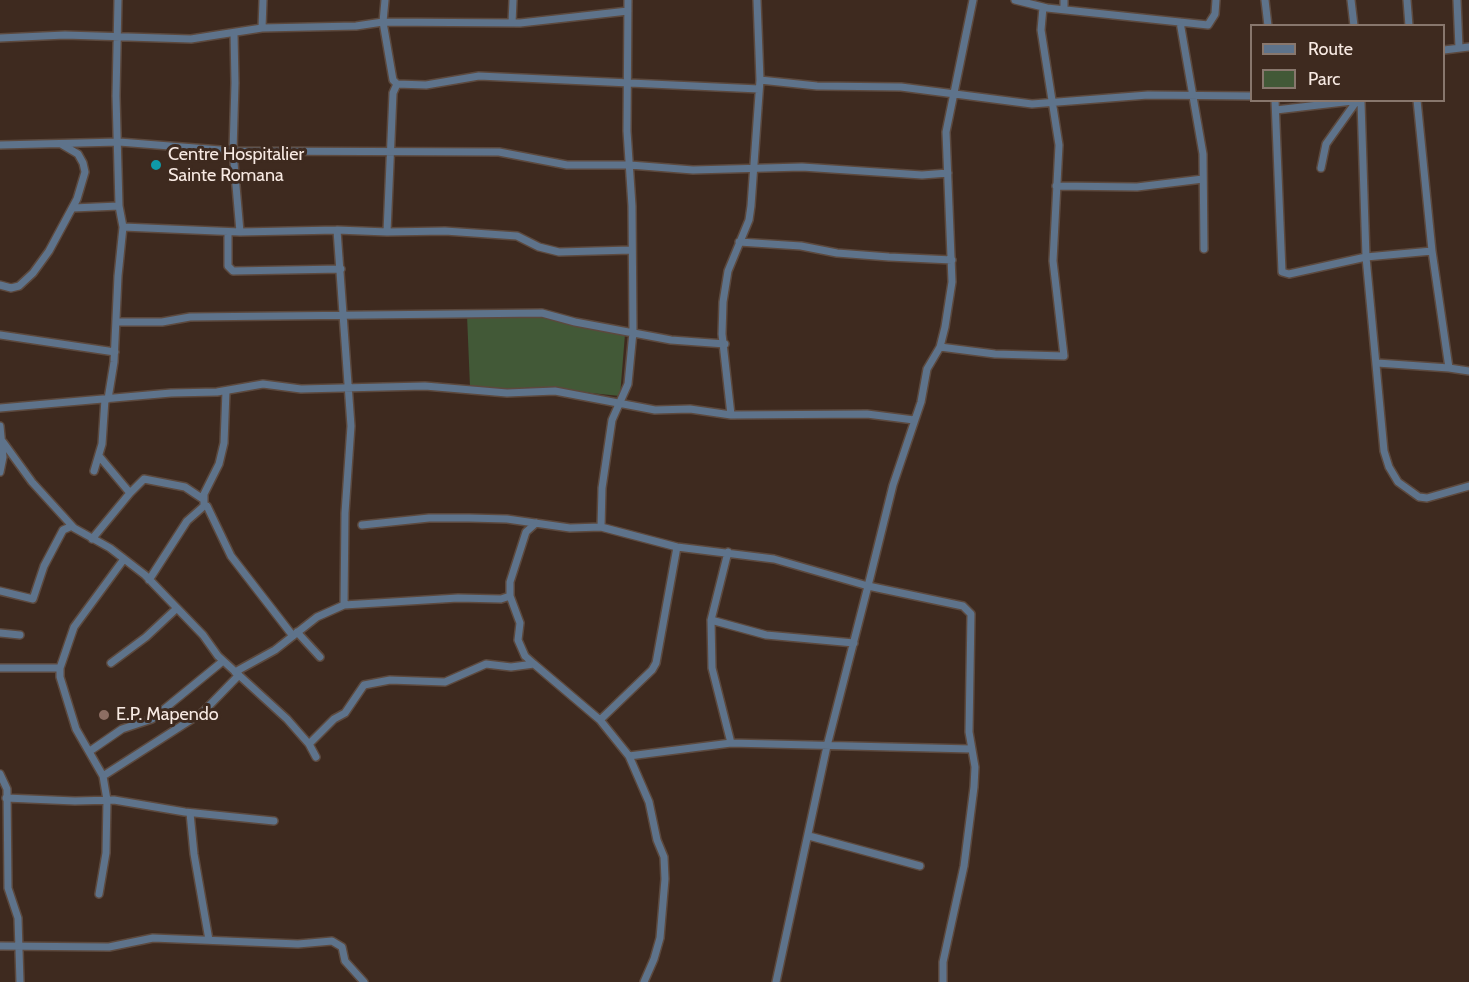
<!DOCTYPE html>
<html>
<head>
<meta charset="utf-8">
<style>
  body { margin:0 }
  #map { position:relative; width:1469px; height:982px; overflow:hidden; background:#3e2a1f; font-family:Cabin,sans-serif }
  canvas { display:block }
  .legend { position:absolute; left:1250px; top:24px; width:195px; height:78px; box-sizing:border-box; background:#3e2a1f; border:2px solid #88776d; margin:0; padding:8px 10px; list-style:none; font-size:18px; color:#f8eae3 }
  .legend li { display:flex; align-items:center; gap:12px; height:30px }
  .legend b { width:30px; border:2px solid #88776d }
</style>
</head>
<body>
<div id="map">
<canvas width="1469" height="982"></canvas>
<ul class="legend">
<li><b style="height:8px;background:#5e738b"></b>Route</li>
<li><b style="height:16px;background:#425937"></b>Parc</li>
</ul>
</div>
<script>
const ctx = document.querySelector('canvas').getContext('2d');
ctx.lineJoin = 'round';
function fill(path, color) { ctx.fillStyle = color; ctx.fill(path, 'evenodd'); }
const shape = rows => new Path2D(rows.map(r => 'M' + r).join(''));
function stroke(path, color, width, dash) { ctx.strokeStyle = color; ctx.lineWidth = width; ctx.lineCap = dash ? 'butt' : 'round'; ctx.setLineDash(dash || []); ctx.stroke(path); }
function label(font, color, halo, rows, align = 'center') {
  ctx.font = font + ' Cabin,sans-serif'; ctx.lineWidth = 6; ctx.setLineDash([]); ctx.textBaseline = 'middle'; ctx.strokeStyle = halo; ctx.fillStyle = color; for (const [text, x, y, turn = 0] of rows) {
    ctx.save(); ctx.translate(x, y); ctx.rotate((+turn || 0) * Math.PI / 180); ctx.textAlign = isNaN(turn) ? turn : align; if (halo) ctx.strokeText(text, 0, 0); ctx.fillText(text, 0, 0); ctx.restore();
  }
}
const green = shape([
  [467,315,550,317,578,326,625,334,620,396,532,387,510,390,470,387]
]);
const minor = shape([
  [385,0,383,22,393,80,397,84,426,85,479,76,759,89],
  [1015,0,1047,8,1208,25,1215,14,1216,0],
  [1265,0,1268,26],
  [1351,0,1354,26],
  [1407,0,1409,26],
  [1457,0,1459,48],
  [1064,9,1064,0],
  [1180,22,1203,154,1204,249],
  [512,23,513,0],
  [262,28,263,0],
  [234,33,235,83,233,151,240,232],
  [0,38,65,35,191,39,262,28,356,26,383,22,520,23,628,11],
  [1444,50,1469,47],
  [760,80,817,86,901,87,1032,104,1148,95,1252,96],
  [1275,100,1282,272,1289,274,1366,257,1432,251,1449,368,1469,371],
  [1417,100,1432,251],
  [1361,102,1366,257,1384,451,1389,467,1398,482,1419,497,1427,498,1469,486],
  [1276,110,1361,100],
  [0,145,119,142,233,151,499,152,567,165,630,165,693,170,802,167,922,175,948,173],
  [1321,168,1326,144,1356,102],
  [1056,186,1137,187,1203,179],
  [73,208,119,206],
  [123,227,240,232,337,230],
  [228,232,228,266,233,271,341,269],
  [387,232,445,231,517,236,539,247,559,252,631,250],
  [739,242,801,246,837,253,889,257,952,260],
  [0,285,11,288,19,286,33,273,49,251,77,199,85,172,83,163,78,154,61,144],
  [117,322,162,322,190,317,542,313,575,322,671,340,725,344],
  [0,335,115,352],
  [940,347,995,354,1064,356,1053,261,1059,145,1041,30,1043,7],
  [1377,363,1449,368],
  [108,399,114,362,118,276,123,227,119,206,116,96,118,0],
  [0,408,171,393,217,392,263,384,301,389,425,386,507,393,555,391,655,410,690,409,731,415,867,414,914,420],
  [731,415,722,334,723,302,728,271,749,220,751,206,760,80,757,0],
  [0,426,3,457,0,472],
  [3,442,32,482,74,528,110,548,145,575,203,635,218,656,287,719,309,744,316,757],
  [94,471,102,444,105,399],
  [130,493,144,479,185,487,203,499],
  [204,506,204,494,219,464,224,443,226,391],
  [362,525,429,518,469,518,507,519,570,528,601,527,677,547,774,559,868,586,827,746,776,982],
  [601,527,602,488,612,420,628,384,633,332,632,206,627,131,628,0],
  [92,539,130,493,99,456],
  [728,552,711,620,712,668,731,743],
  [149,580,187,521,204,506,207,506,231,556,293,636],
  [0,591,33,599,44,566,63,530,72,526],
  [344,605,345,513,351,426,337,230,387,232,393,93,397,84],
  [711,620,766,635,854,643],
  [297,632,320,657],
  [0,633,20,635],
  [111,663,146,637,176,609],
  [534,664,525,656,518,640,520,623,510,596,510,582,526,532,536,523],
  [0,668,60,668],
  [235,672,275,650,317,617,344,605,458,598,501,599,510,596],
  [600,720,652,670,656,663,677,547],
  [309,744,334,719,345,713,364,685,390,680,445,682,486,664,511,667,534,664,600,720,629,756,649,802,657,840,664,857,665,879,660,938,654,959,644,982],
  [90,751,122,729,152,719,223,661],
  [629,756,731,743,971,749],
  [0,774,7,789,8,888,18,918,20,982],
  [103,776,203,712,239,675],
  [6,798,75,801,114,800,185,812,274,821],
  [190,813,194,854,209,940],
  [809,836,920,866],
  [99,894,106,853,107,800,103,776,76,729,60,677,60,668,74,627,124,559],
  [0,946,109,947,153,938,298,944,332,941,342,947,345,961,364,982],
  [943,982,943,962,964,866,974,787,975,767,969,732,971,614,963,606,868,586,893,485,921,402,927,369,940,347,945,327,952,282,946,132,973,0]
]);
const markers = [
  [156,165,6,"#0f9aa8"],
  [104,715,6,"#8d6e63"]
];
const poiNames = [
  ["Centre Hospitalier",168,155],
  ["Sainte Romana",168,176],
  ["E.P. Mapendo",116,715]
];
fill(green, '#425937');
stroke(minor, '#5c493e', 10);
stroke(minor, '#5e738b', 7);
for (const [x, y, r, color] of markers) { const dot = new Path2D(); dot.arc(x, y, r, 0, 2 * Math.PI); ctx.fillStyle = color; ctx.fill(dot); stroke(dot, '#3e2a1f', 2); }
label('18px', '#f8eae3', '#3e2a1f', poiNames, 'left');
</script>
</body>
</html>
